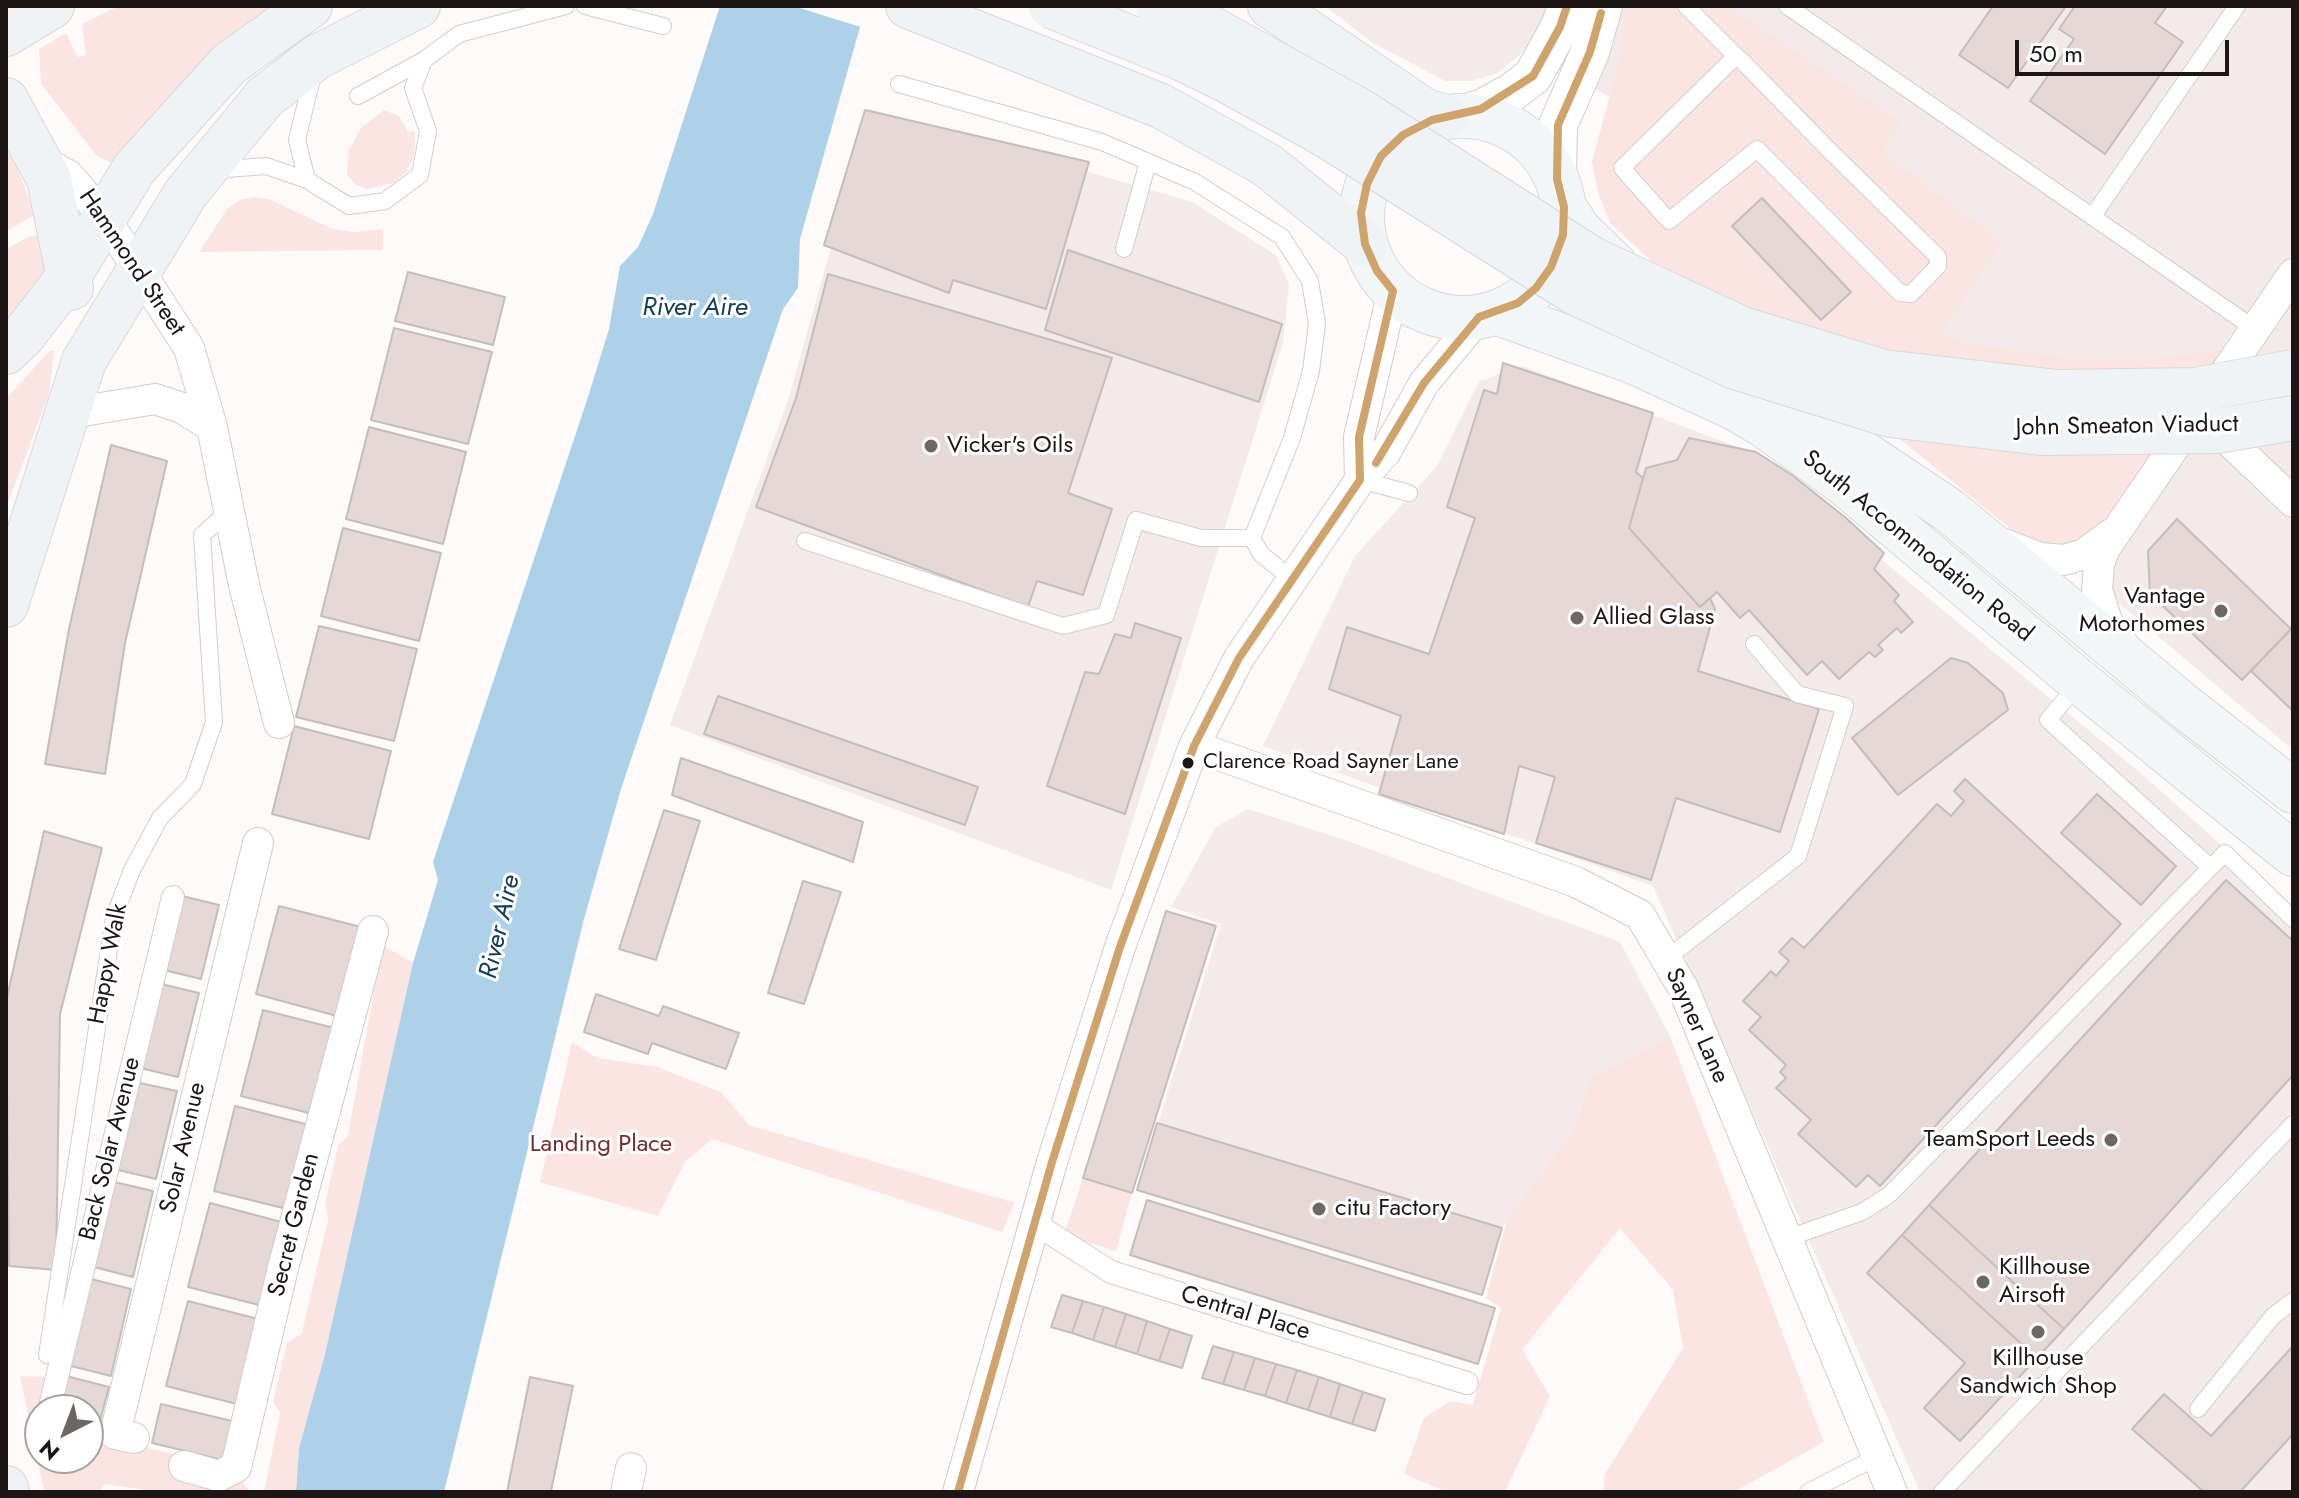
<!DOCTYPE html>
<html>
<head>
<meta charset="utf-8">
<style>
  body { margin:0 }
  #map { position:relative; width:2299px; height:1498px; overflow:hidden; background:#fdfaf9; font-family:Jost,sans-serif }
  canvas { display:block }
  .frame { position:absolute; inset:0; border:8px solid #1e1616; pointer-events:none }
  .north { position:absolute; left:24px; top:1394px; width:80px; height:80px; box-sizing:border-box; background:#fff; border:2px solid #a5a2a2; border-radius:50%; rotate:222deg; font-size:22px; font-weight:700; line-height:32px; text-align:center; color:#1e1616 }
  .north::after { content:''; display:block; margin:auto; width:28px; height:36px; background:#6c6665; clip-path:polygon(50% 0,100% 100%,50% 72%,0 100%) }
  .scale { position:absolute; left:2015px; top:40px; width:214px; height:36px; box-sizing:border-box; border:4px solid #1e1616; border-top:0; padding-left:10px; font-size:24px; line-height:28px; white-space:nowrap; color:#1e1616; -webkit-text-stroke:6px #fff; paint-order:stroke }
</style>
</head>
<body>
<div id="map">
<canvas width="2299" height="1498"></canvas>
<div class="frame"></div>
<div class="north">N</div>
<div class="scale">50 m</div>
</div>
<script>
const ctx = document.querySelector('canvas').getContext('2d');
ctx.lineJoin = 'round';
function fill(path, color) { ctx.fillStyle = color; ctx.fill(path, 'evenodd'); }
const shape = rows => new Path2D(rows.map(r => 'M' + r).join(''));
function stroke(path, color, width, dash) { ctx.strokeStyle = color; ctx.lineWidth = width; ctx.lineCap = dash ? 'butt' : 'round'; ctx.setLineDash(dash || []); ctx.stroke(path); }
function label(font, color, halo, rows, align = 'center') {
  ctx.font = font + ' Jost,sans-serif'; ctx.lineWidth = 6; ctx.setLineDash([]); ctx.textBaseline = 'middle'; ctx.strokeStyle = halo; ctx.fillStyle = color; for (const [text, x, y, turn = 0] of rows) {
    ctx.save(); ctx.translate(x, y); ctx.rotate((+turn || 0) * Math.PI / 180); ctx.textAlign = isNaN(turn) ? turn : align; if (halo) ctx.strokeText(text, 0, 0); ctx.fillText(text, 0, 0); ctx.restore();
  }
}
const built = shape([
  [1325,6,2293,6,2293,750,2012,513,1855,391,1611,224,1599,196,1592,162,1610,97,1523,52,1498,73,1472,81,1445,81,1373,43],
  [870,109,1192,202,1276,255,1289,284,1283,343,1111,890,670,725,788,400],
  [1522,366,1751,452,2143,775,2293,909,2293,1492,1920,1492,1653,886,1263,746,1355,556,1437,466,1479,381],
  [1248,809,1345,840,1620,942,1670,1036,1590,1078,1574,1129,1502,1228,1482,1295,1137,1190,1221,924,1171,907,1216,827]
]);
const green = shape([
  [119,6,271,6,203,61,156,111,116,165,97,156,41,84,39,49,66,33,77,57,86,55,82,24],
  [1626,6,1727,6,1900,122,1882,152,2002,242,1940,334,1968,344,2078,360,2164,358,2224,350,2097,548,2037,550,1756,323,1657,266,1611,224,1599,196,1592,162,1621,54],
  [384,110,399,116,408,132,415,131,414,156,406,172,393,183,367,189,355,184,347,175,348,152,361,128],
  [6,150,16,165,35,215,6,231],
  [255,197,269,199,332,229,354,232,383,229,383,250,199,252,227,209,240,200],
  [39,235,47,282,6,327,6,249,30,236],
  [49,351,54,351,49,394,6,508,6,399],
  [382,945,413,963,325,1354,299,1448,296,1492,264,1492,280,1413,273,1402,287,1343,302,1333,328,1219,325,1204,338,1145,348,1136],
  [1670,1036,1824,1442,1734,1492,1603,1492,1605,1474,1683,1348,1673,1290,1620,1228,1522,1350,1550,1396,1505,1492,1447,1492,1404,1474,1424,1418,1450,1401,1473,1405,1501,1308,1486,1298,1507,1220,1574,1129,1590,1078],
  [572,1042,597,1058,657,1067,721,1092,749,1125,1015,1203,1002,1232,712,1139,685,1162,658,1216,540,1182],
  [1083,1178,1132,1193,1116,1251,1064,1235],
  [20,1376,47,1377,40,1410,40,1458,88,1458,88,1435,229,1466,251,1492,159,1492,105,1484,99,1492,44,1492]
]);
const water = shape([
  [720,6,866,6,800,239,798,288,783,309,621,789,584,919,444,1492,296,1492,299,1448,325,1354,413,963,438,880,433,862,588,397,609,329,620,266,638,247,653,214]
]);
const pier = shape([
  [793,6,870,6,864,28]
]);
const building = shape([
  [1993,6,2066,6,2008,88,1959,55,1993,6],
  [2075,6,2167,6,2155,23,2183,42,2105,154,2030,101,2074,39,2059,29,2075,6],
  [865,110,1089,162,1046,309,953,280,949,293,824,245,865,110],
  [1762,198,1851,292,1821,320,1732,226,1762,198],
  [1068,250,1282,324,1259,402,1045,330,1068,250],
  [408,272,505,297,493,345,395,321,408,272],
  [828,274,1112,358,1068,493,1112,509,1083,595,1037,581,1028,607,756,507,796,398,828,274],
  [394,328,492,352,468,444,371,420,394,328],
  [1503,363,1653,413,1636,472,1643,478,1629,528,1700,607,1710,598,1715,609,1698,671,1819,709,1780,832,1676,798,1651,880,1536,843,1555,777,1519,766,1504,834,1379,794,1401,716,1329,689,1347,627,1429,654,1475,518,1447,507,1484,390,1497,394,1503,363],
  [369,427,466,452,443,544,346,519,369,427],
  [1689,438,1756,452,1792,475,1846,518,1884,553,1874,569,1899,595,1894,601,1913,622,1901,633,1897,628,1878,645,1883,650,1875,657,1869,652,1839,679,1822,661,1807,675,1749,610,1740,618,1717,592,1700,607,1629,528,1646,468,1677,460,1689,438],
  [111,445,167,461,125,643,105,774,45,764,69,629,111,445],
  [2177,519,2291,629,2242,680,2150,594,2148,551,2177,519],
  [343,528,441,553,419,641,321,616,343,528],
  [1135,623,1181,638,1125,814,1047,786,1085,672,1099,674,1115,634,1131,638,1135,623],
  [319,626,417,649,394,741,296,717,319,626],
  [2293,627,2293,711,2251,671,2293,627],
  [1951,658,1968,663,2003,693,2008,710,1898,795,1852,738,1951,658],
  [718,696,978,787,965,825,704,734,718,696],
  [294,726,391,751,369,839,272,814,294,726],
  [681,758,863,822,853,862,672,795,681,758],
  [1965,779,2121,924,1880,1186,1868,1175,1856,1187,1798,1134,1811,1120,1776,1088,1786,1078,1780,1072,1786,1065,1749,1030,1761,1017,1743,1001,1771,971,1776,976,1789,961,1779,952,1792,938,1804,948,1937,804,1951,816,1964,801,1954,791,1965,779],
  [2097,794,2176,866,2141,905,2061,833,2097,794],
  [664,810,700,821,656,960,619,949,664,810],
  [44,831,102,848,60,1014,56,1270,9,1266,6,1002,44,831],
  [2226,880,2293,941,2293,1075,2064,1329,1929,1205,2226,880],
  [803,881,841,892,804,1004,768,993,803,881],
  [178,895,219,905,201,979,160,969,178,895],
  [279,906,361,927,337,1016,256,994,279,906],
  [1166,911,1216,926,1132,1193,1083,1178,1166,911],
  [157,983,199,993,178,1077,136,1067,157,983],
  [596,994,659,1016,663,1006,739,1033,726,1069,652,1043,648,1054,584,1032,596,994],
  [263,1010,338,1029,317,1115,241,1096,263,1010],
  [135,1082,177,1091,156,1179,114,1169,135,1082],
  [235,1106,313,1126,291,1210,214,1191,235,1106],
  [1157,1123,1502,1228,1482,1295,1137,1190,1157,1123],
  [110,1181,153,1191,133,1277,90,1266,110,1181],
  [1147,1200,1495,1308,1478,1364,1130,1255,1147,1200],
  [210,1203,289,1224,267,1307,188,1287,210,1203],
  [1929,1205,2064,1329,2037,1358,1902,1235,1929,1205],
  [1902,1235,2037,1358,1960,1441,1924,1408,1965,1363,1867,1273,1902,1235],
  [87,1278,131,1289,111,1376,67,1365,87,1278],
  [1062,1295,1083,1301,1072,1333,1051,1327,1062,1295],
  [188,1301,262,1320,241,1405,166,1386,188,1301],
  [1083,1301,1104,1307,1093,1340,1072,1333,1083,1301],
  [1104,1307,1126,1314,1115,1347,1093,1340,1104,1307],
  [1126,1314,1147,1321,1137,1354,1115,1347,1126,1314],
  [1147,1321,1170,1329,1159,1361,1137,1354,1147,1321],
  [1170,1329,1192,1336,1182,1368,1159,1361,1170,1329],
  [1213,1346,1234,1352,1223,1384,1202,1378,1213,1346],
  [2293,1346,2293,1434,2240,1492,2204,1492,2132,1429,2164,1394,2211,1436,2293,1346],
  [1234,1352,1255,1358,1244,1390,1223,1384,1234,1352],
  [1255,1358,1276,1364,1265,1396,1244,1390,1255,1358],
  [1276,1364,1297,1370,1286,1403,1265,1396,1276,1364],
  [1297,1370,1319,1377,1308,1410,1286,1403,1297,1370],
  [66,1376,109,1387,97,1432,88,1430,88,1410,57,1410,66,1376],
  [530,1377,573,1386,551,1491,556,1492,507,1492,530,1377],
  [1319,1377,1340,1384,1330,1417,1308,1410,1319,1377],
  [1340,1384,1363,1392,1352,1424,1330,1417,1340,1384],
  [1363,1392,1385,1399,1375,1431,1352,1424,1363,1392],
  [161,1404,236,1422,227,1461,152,1443,161,1404]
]);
const service = shape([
  [585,6,663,26],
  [1686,6,1736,56,1743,62,1828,149,1938,257,1938,266,1911,294,1900,293,1757,149,1669,221,1622,168,1736,56],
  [1787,6,2255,329],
  [899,84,1102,142,1195,182,1282,237,1310,281,1317,324,1311,371,1292,438,1252,538,1261,554,1292,579],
  [358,96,424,60],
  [213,170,266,166,307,180,297,140,314,70],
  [307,180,349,206,385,201,420,175,428,131,413,88,424,60,459,34,566,6],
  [2092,217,2237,6],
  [1124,249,1148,162],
  [1360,480,1409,493],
  [805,541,1063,626,1106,615,1136,520,1201,538,1252,538],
  [2079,683,2048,720,2210,867],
  [1666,959,1798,856,1845,706,1797,694,1754,644],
  [1785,1239,1862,1212,1889,1195,2225,853,2293,919],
  [47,1355,114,917,132,870,160,818,193,784,214,722,202,535,229,511],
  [2198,1409,2273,1316,2293,1301],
  [1808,1492,1877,1457],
  [1942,1492,2293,1124]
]);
const pedestrian = shape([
  [1034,1223,1111,1272,1467,1383],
  [51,1402,173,897]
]);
const minor = shape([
  [42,161,68,175,103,215,189,348,212,427,244,585,279,723],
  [65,414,155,399,182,408,212,427],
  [2208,421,2293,502],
  [1360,480,1359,437,1393,291],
  [2004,544,2040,558,2064,560,2084,554,2113,533],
  [2122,642,2107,621,2097,590,2099,564,2105,548,2293,274],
  [1194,746,1576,882,1640,915,1683,988,1892,1492],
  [134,1438,115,1434,258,843],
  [184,1466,219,1476,236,1467,283,1268,373,931],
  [626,1492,631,1468],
  [958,1492,1052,1162,1120,947,1194,746,1239,658,1360,480,1385,453,1424,383,1479,317]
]);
const tertiary = shape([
  [1455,116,1481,109,1511,93,1533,76,1560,27,1567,6],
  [1557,179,1558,125,1590,52,1603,6]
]);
const primary = shape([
  '1362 217a101 101 0 1 1 202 0a101 101 0 1 1-202 0Z',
  [1564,207,1579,230,1615,265],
  [1498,313,1632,361,1735,408,1765,426,1845,484,2080,682,2293,854],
  [1759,375,1851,445,1950,511,2184,706,2293,791]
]);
const trunk = shape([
  [908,6,1161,106,1267,165,1365,244],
  [1270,6,1425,111,1446,117],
  [6,34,52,6],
  [6,100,49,179,71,288],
  [6,352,22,337,69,276,134,169,229,64,310,6],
  [6,605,84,361,186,193,265,97,317,57,418,6],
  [6,1488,7,1492]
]);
const trunkBridge = shape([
  [1051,6,1183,59,1228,81,1324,134,1576,293,1735,367,1890,415,2041,433,2217,431,2293,418],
  [1158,6,1207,26,1357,109,1592,259,1742,329,1884,372,2057,392,2195,390,2293,372]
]);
const bus1 = shape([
  [1376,463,1424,383,1479,317,1518,303,1536,288,1551,267,1563,235,1564,207,1557,179,1558,125,1590,52,1601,13],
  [958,1492,1052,1162,1120,947,1194,746,1239,658,1360,480,1359,437,1393,291,1377,271,1365,244,1361,213,1367,184,1381,156,1403,135,1432,120,1481,109,1533,76,1560,27,1567,6]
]);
const markers = [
  [931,446,8,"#6c6665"],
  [2221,611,8,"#6c6665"],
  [1577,618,8,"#6c6665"],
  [1188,763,7,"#1e1616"],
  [2111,1140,8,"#6c6665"],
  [1319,1209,8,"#6c6665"],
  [1983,1282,8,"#6c6665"],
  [2038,1332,8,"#6c6665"]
];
const busNames = [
  ["Clarence Road Sayner Lane",1203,763]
];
const streetNames = [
  ["Hammond Street",131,263,56],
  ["John Smeaton Viaduct",2127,427,-1],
  ["South Accommodation Road",1917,547,39],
  ["Happy Walk",109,964,-79],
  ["Sayner Lane",1696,1026,66],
  ["Solar Avenue",184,1148,-77],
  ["Back Solar Avenue",111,1149,-76],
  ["Secret Garden",295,1225,-76],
  ["Central Place",1245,1314,17]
];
const poiNames = [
  ["Vicker's Oils",947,446],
  ["Vantage",2205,597,"right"],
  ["Motorhomes",2205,625,"right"],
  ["Allied Glass",1593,618],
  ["TeamSport Leeds",2095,1140,"right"],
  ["citu Factory",1335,1209],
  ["Killhouse",1999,1268],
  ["Airsoft",1999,1296],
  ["Killhouse",2038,1359,"center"],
  ["Sandwich Shop",2038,1387,"center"]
];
const parkNames = [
  ["Landing Place",601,1145]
];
const waterNames = [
  ["River Aire",695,309],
  ["River Aire",501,927,-77]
];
fill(built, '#f3eae9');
fill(green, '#fbe5e2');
fill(water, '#add1e8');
fill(pier, '#fdfaf9');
fill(building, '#e5d8d7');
stroke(building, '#c3bebc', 2);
stroke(service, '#d3cdcc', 18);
stroke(pedestrian, '#d3cdcc', 24);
stroke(minor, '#d3cdcc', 32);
stroke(tertiary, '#d3cdcc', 40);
stroke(primary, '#dad8d7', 46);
stroke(trunk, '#dad8d7', 46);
stroke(service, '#fffefe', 16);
stroke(pedestrian, '#fffefe', 22);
stroke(minor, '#fffefe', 30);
stroke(tertiary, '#fffefe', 38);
stroke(primary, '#f3f6f7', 44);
stroke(trunk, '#eff3f6', 44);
stroke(trunkBridge, '#dad8d7', 46, []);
stroke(trunkBridge, '#eff3f6', 44);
stroke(bus1, '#cea46c', 8);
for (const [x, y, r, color] of markers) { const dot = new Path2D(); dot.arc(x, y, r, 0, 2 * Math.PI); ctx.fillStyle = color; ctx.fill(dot); stroke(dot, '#fff', 3); }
label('22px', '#1e1616', '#fff', busNames, 'left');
label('24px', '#1e1616', '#fff', streetNames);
label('24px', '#1e1616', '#fff', poiNames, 'left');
label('24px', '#752c2a', '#fff', parkNames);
label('italic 26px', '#143d55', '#fff', waterNames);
</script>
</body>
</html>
